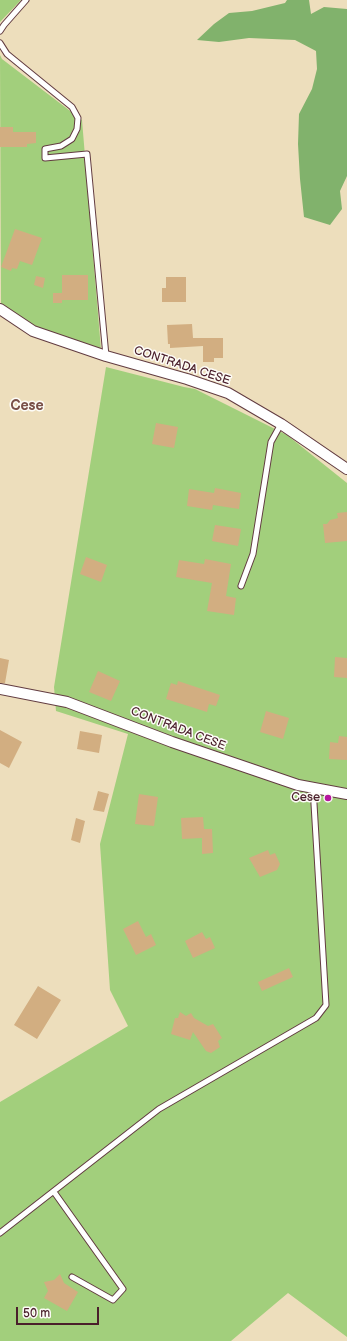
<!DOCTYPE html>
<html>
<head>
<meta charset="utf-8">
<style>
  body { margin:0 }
  #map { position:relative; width:347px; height:1341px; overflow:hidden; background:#eddebc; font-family:"Balsamiq Sans",sans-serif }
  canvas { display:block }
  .scale { position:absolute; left:16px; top:1307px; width:83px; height:18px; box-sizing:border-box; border:2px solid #4a1f2b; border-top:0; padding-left:5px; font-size:12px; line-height:14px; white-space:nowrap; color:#4a1f2b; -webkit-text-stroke:3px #fdfcf7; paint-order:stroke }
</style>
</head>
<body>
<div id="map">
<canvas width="347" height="1341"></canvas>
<div class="scale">50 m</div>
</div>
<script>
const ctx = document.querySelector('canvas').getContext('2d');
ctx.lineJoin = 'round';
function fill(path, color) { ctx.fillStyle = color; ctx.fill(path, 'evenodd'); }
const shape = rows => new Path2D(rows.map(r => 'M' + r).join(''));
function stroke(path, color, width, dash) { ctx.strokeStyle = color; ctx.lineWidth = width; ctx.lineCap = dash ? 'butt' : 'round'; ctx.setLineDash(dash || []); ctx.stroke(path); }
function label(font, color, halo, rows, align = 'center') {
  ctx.font = font + ' "Balsamiq Sans",sans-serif'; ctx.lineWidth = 3; ctx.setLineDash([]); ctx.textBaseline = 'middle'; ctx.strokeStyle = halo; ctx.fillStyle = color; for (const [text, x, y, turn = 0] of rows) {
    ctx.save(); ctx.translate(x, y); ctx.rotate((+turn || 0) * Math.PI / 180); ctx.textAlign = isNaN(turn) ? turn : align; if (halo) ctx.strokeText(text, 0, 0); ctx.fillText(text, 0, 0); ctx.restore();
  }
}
const green = shape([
  [0,0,21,0,0,22],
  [0,55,2,59,82,120,101,350,32,325,1,304],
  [106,367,184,387,195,389,287,435,347,483,347,1337,288,1293,231,1341,0,1341,0,1102,128,1026,110,990,100,844,128,734,56,711,54,687]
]);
const forest = shape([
  [287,0,309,0,311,14,324,7,347,9,347,176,340,191,342,209,330,225,304,217,300,179,298,144,299,114,312,89,317,69,316,51,295,40,249,38,219,42,197,40,214,24,229,13,252,11,285,3]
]);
const building = shape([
  [0,127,13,127,13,132,36,132,36,143,27,144,27,147,0,147],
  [15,229,42,238,32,265,20,261,17,269,12,268,11,271,1,267],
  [62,275,88,275,88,300,62,300,62,303,53,303,53,293,62,293],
  [36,276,45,278,43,288,34,285],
  [166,277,186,277,186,302,162,302,162,288,166,288],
  [192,324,193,338,223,338,223,358,214,358,214,362,203,362,203,346,170,348,170,344,168,344,167,325],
  [156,423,178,427,174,448,152,444],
  [215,488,241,493,239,509,213,505,212,510,187,506,189,489,214,493],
  [347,512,347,541,325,543,323,524,327,524,330,520,338,518,337,513],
  [215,525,241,529,238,546,212,541],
  [86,557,107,565,101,582,80,574],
  [205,559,231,564,226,596,236,598,234,615,207,611,212,583,176,577,179,560,204,564],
  [335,657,347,658,347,678,334,677],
  [0,658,9,660,5,683,0,683],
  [98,671,120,681,111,701,89,692],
  [178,681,220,695,216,706,209,704,207,712,166,699,171,683,177,685],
  [266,711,289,718,283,739,260,732],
  [0,730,22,742,9,768,0,763],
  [80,731,102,735,99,753,77,749],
  [339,736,347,737,347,760,329,759,330,742,338,743],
  [98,791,109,794,104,812,93,810],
  [139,794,158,797,154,826,135,824],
  [203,817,204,829,212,829,213,853,202,854,202,838,182,839,181,818],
  [76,818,85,821,80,843,71,840],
  [268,850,270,855,275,853,280,864,277,870,260,877,249,858],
  [138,921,146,937,151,934,156,945,136,955,123,929],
  [202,932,206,939,210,937,215,948,193,958,185,941],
  [289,968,293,977,262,991,258,982],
  [38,986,61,1000,37,1039,14,1025],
  [180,1012,186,1016,191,1013,194,1018,208,1026,213,1024,222,1038,218,1041,220,1047,211,1053,206,1051,193,1032,190,1040,171,1034,175,1018,178,1018],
  [60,1274,64,1283,78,1292,67,1311,44,1298,48,1291,44,1282,54,1280]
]);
const lane = shape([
  [0,31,4,25,26,0],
  [0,43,7,54,72,107,78,118,77,129,72,139,61,146,45,149,45,158,87,154,106,356],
  [241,586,253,554,271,442,281,424],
  [54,1192,123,1289,113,1300,72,1277],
  [0,1233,159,1109,316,1018,326,1005,313,787]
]);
const street = shape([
  [0,309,33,331,106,356,187,379,228,393,281,424,347,469],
  [0,689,67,702,172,742,298,785,347,794]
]);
const markers = [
  [328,798,4,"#b5179e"]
];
const streetNames = [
  ["CONTRADA CESE",182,366,18],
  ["CONTRADA CESE",178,729,21]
];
const poiNames = [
  ["Cese",320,798]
];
const quarterNames = [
  ["Cese",27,406]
];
fill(green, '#a2cf7c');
fill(forest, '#81b26c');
fill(building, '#d2ae81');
stroke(lane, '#623c41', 7);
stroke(street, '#623c41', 12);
stroke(lane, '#fff', 5);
stroke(street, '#fff', 10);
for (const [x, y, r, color] of markers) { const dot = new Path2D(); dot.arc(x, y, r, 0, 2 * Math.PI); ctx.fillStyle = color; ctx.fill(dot); stroke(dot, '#fdfcf7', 1.5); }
label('12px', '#4a1f2b', '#fdfcf7', streetNames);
label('12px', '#4a1f2b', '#fdfcf7', poiNames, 'right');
label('bold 14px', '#7a5149', '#fdfcf7', quarterNames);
</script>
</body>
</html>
